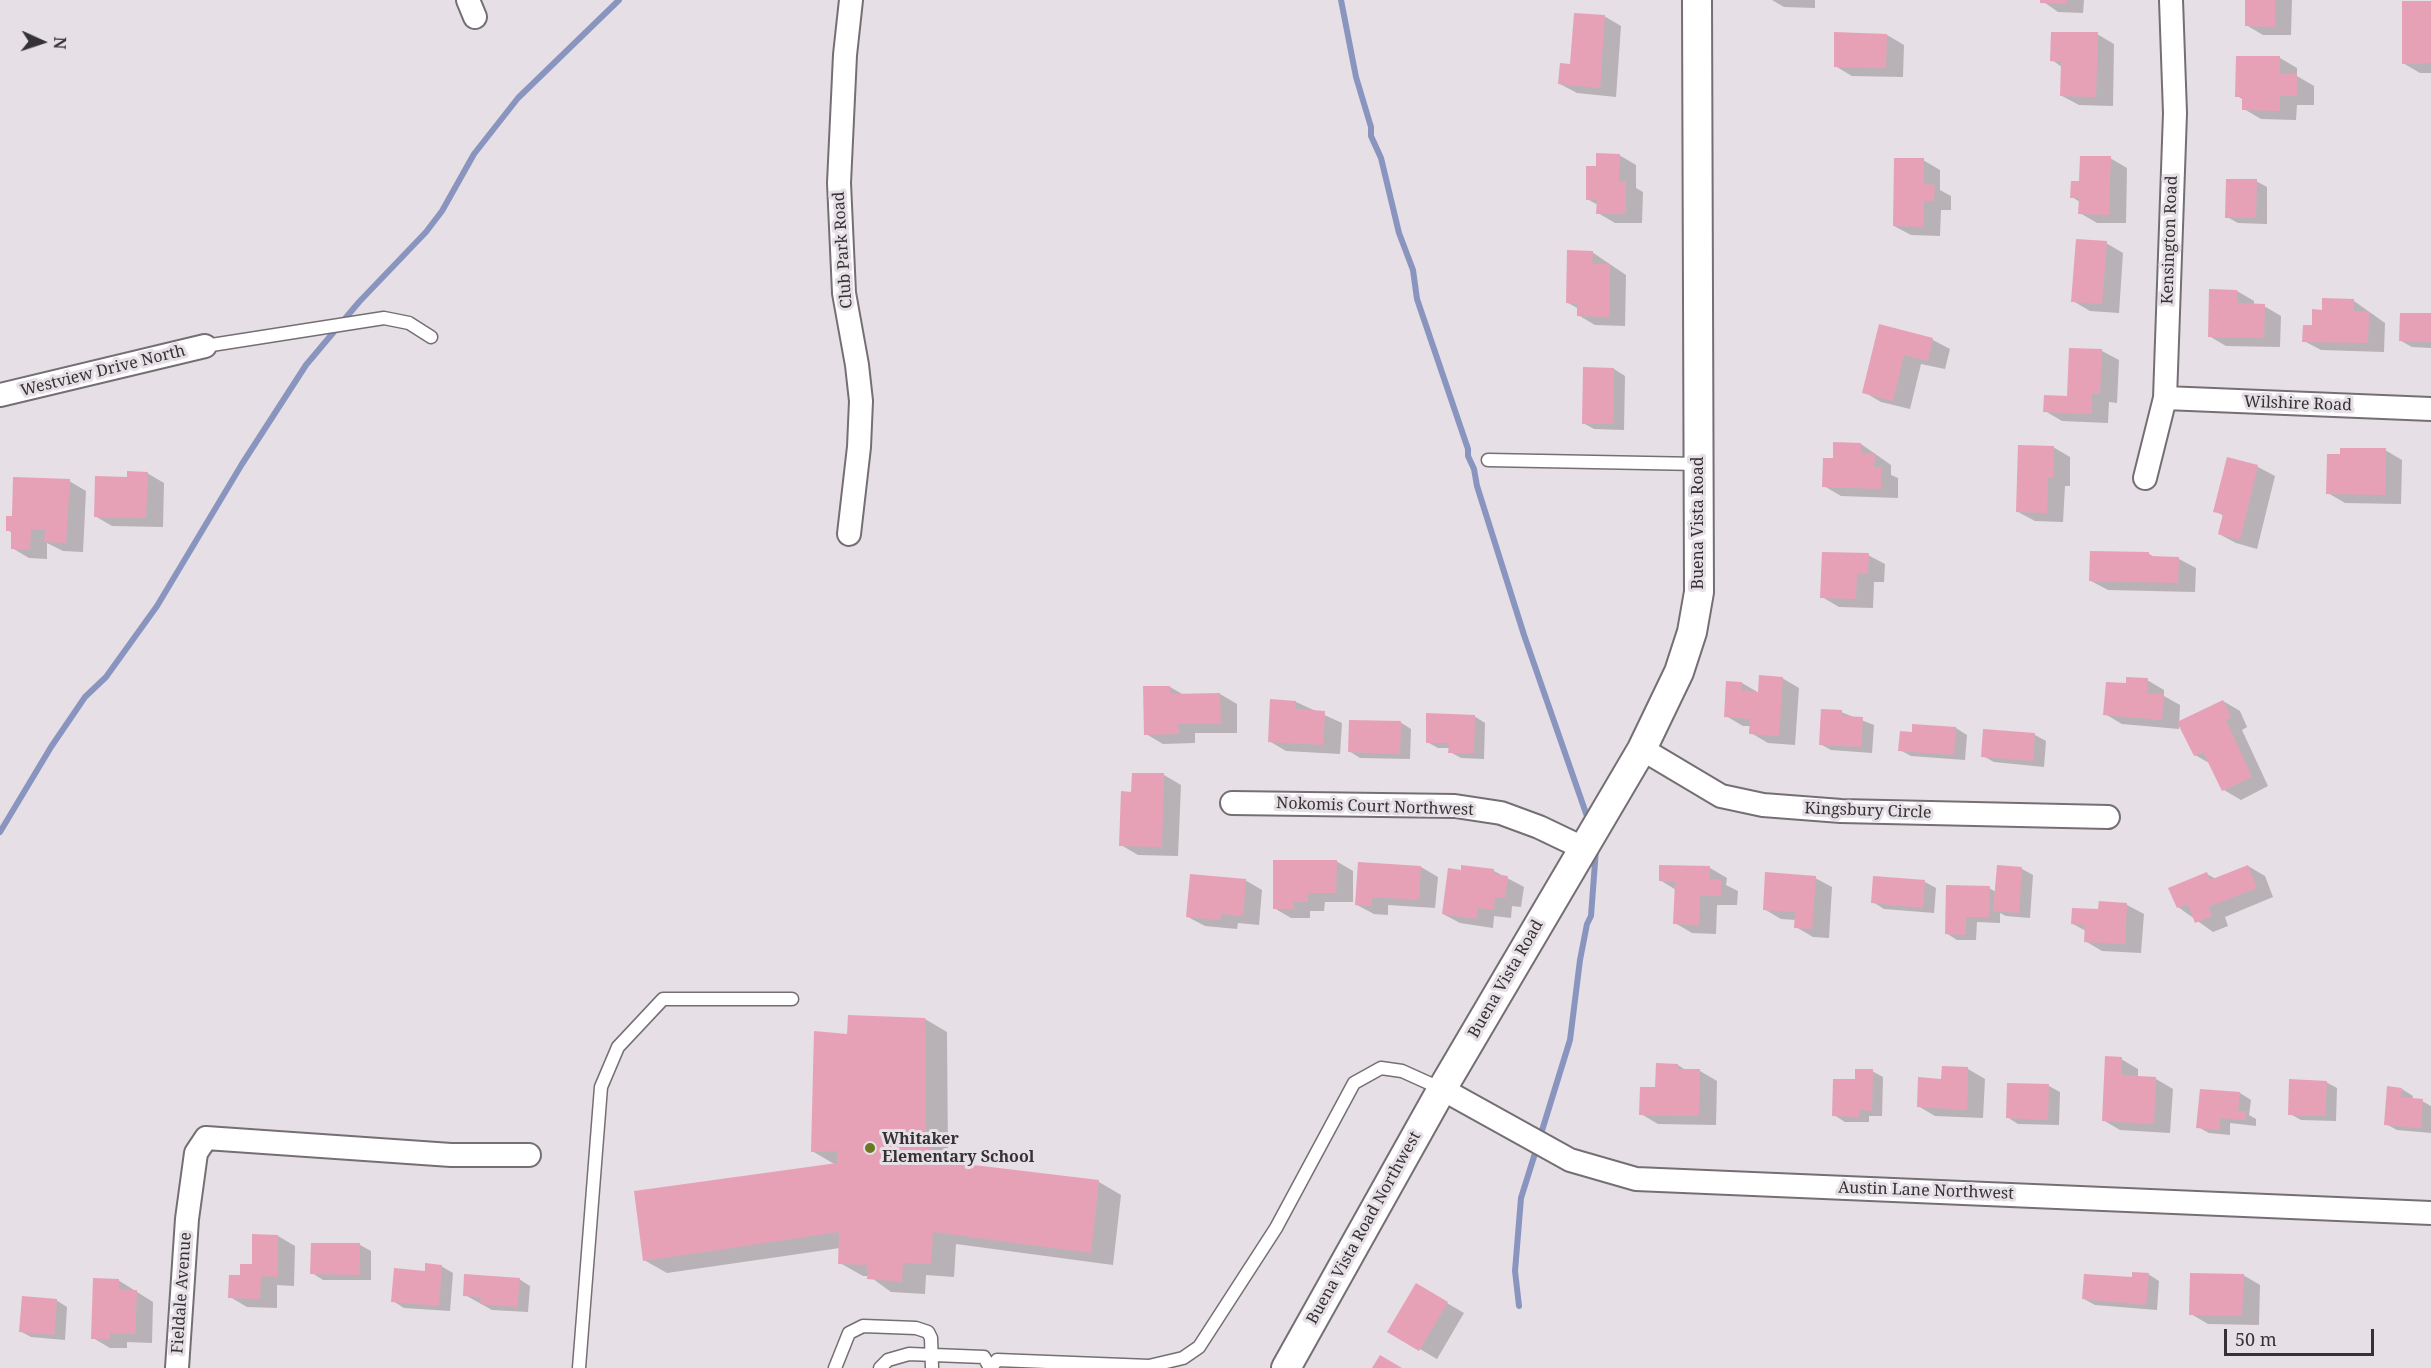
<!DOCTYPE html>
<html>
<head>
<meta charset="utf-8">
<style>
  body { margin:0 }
  #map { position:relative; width:2431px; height:1368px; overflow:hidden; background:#e6dfe5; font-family:"Noto Serif",serif }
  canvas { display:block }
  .north { position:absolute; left:12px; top:12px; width:60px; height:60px; -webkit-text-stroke:4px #e6dfe5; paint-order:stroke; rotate:93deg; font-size:16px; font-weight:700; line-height:24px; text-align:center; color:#343234 }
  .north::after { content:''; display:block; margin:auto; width:21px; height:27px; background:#343234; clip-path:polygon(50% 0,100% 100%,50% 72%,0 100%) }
  .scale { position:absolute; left:2224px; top:1329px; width:150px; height:27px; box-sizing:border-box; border:3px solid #343234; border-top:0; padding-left:8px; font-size:18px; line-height:21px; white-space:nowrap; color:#343234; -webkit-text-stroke:4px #e6dfe5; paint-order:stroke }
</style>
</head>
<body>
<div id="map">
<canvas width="2431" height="1368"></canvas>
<div class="north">N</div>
<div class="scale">50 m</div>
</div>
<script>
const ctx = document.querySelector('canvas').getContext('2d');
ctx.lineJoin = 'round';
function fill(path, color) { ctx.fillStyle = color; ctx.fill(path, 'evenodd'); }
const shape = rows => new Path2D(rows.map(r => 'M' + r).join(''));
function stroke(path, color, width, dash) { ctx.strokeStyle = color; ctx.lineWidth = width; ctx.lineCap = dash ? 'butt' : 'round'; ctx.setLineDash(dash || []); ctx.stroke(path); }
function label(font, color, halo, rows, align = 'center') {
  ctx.font = font + ' "Noto Serif",serif'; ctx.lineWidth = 6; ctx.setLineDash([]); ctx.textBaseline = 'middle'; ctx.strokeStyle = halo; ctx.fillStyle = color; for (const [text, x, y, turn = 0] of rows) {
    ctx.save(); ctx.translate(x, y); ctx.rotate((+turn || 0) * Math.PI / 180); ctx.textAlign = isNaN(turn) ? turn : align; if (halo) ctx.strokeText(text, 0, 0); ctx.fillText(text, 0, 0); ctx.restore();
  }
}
const shadow = shape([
  [1772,0,1815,0,1815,8,1784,7],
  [2041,0,2084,0,2083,13,2058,12],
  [2246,0,2292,0,2291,35,2263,35,2246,25],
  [2431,2,2431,73,2420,73,2403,63],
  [1604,16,1621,26,1616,97,1577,93,1560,84],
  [2097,34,2114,44,2113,106,2079,105,2062,96,2062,67,2052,60],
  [1887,35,1904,45,1903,77,1852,76,1835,66],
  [2280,58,2297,68,2297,76,2314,86,2314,105,2297,105,2296,120,2261,119,2244,109,2244,100,2237,96],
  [1619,155,1636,165,1636,188,1643,192,1642,223,1615,223,1598,213,1598,205,1587,199,1598,168],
  [2110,158,2127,168,2126,223,2097,223,2080,213,2080,202,2072,197,2081,183],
  [1923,160,1940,170,1940,190,1951,196,1951,210,1941,210,1940,236,1911,235,1894,226],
  [2256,181,2267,187,2267,224,2238,223,2227,217],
  [2106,243,2123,253,2119,313,2090,311,2073,301],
  [1592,252,1626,275,1625,326,1595,325,1578,315,1579,309,1568,303],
  [2237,291,2254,301,2254,306,2264,306,2281,316,2280,347,2226,346,2209,336],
  [2354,301,2385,323,2384,352,2321,350,2304,341,2323,311],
  [2431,315,2431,348,2412,347,2401,341],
  [1880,326,1933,340,1950,349,1945,369,1921,364,1910,409,1881,402,1864,392],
  [2102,351,2119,360,2117,403,2109,402,2108,423,2062,421,2045,411,2069,397],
  [1614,369,1625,376,1624,430,1594,429,1583,423],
  [1861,444,1891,465,1891,475,1898,478,1898,498,1841,496,1824,486,1834,460],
  [2053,447,2070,457,2070,486,2065,486,2063,522,2035,521,2018,512],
  [2385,450,2402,460,2401,504,2345,503,2328,493],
  [2228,459,2258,467,2275,476,2257,549,2236,543,2219,534,2224,516,2215,511],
  [147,473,164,483,163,527,112,526,95,516,129,479],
  [69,481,86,491,83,552,63,551,47,543,47,559,29,558,12,548,13,533,7,530,13,517],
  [2149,554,2156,558,2179,559,2196,568,2195,592,2108,590,2091,581],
  [1868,555,1885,564,1884,582,1874,582,1873,608,1839,607,1822,597],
  [1782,678,1799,688,1795,745,1768,743,1751,733,1751,726,1743,726,1726,716,1742,683,1759,693],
  [2147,680,2164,690,2164,696,2180,705,2179,729,2122,724,2105,714,2127,685],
  [1170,687,1184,695,1220,694,1237,704,1237,733,1195,733,1195,743,1163,744,1146,734],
  [2223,701,2240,711,2247,727,2242,730,2268,786,2241,800,2224,790,2211,764,2195,755],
  [1296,702,1342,723,1340,754,1286,751,1269,741],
  [1841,712,1874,725,1872,753,1831,750,1820,744],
  [1474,716,1485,723,1484,759,1461,758,1450,752,1450,748,1438,748,1427,742],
  [1400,722,1411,729,1410,759,1360,758,1349,751],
  [1956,728,1967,735,1965,760,1911,756,1900,750,1913,734],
  [1985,730,2035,735,2046,741,2044,767,1994,762,1983,756],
  [1164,775,1181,785,1178,856,1138,855,1121,845,1132,794],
  [1336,861,1353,871,1353,902,1325,902,1324,911,1310,911,1310,918,1291,918,1274,908],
  [2248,866,2265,876,2273,897,2225,917,2228,926,2213,932,2178,907,2207,874,2216,879],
  [1421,867,1438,877,1435,908,1388,905,1388,915,1374,914,1357,905],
  [1998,867,2022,869,2033,875,2030,918,2006,916,2000,913,2000,923,1977,922,1976,940,1957,940,1946,933,1989,888,1996,892],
  [1710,868,1727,878,1726,885,1738,891,1737,905,1717,905,1716,934,1692,933,1675,923,1676,890,1660,880],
  [1494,871,1524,887,1521,907,1512,906,1511,918,1494,916,1493,928,1460,923,1443,914],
  [1815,878,1832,887,1829,938,1813,937,1796,927,1796,920,1781,919,1764,909],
  [1245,880,1262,890,1259,925,1238,923,1237,929,1205,926,1188,917],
  [1925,882,1936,888,1934,913,1884,909,1873,902],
  [2127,905,2144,914,2141,953,2102,951,2085,941,2086,931,2073,924,2099,911],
  [925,1019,947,1032,948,1159,954,1163,1099,1182,1121,1195,1113,1265,956,1244,954,1277,926,1275,925,1294,891,1292,869,1276,863,1276,840,1263,840,1248,667,1273,644,1260,836,1165,812,1151,848,1035],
  [2121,1059,2138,1069,2138,1078,2156,1079,2173,1089,2170,1133,2120,1130,2103,1120],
  [1678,1065,1687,1071,1700,1071,1717,1081,1716,1125,1658,1124,1641,1114,1657,1089],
  [1968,1069,1985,1079,1983,1118,1935,1116,1918,1106,1942,1080],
  [1872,1071,1883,1077,1882,1116,1869,1116,1869,1122,1845,1122,1834,1115,1856,1081],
  [2326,1082,2337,1088,2336,1121,2301,1120,2290,1114],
  [2008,1084,2049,1086,2060,1092,2059,1125,2018,1124,2007,1117],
  [2402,1089,2413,1096,2412,1100,2422,1101,2431,1106,2431,1133,2397,1130,2386,1124],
  [2240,1093,2251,1100,2249,1115,2256,1119,2256,1126,2230,1123,2230,1135,2209,1133,2198,1127],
  [278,1236,295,1246,294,1286,277,1285,277,1308,247,1307,230,1297,241,1277],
  [360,1245,371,1251,371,1280,323,1280,312,1273],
  [441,1266,453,1273,450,1311,404,1308,393,1301,426,1272],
  [2148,1274,2159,1281,2157,1310,2095,1305,2084,1299],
  [2243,1275,2260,1285,2259,1325,2208,1324,2191,1314],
  [519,1279,530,1286,528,1312,492,1310,465,1295],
  [118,1280,153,1302,152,1343,127,1342,127,1348,110,1348,93,1338],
  [1416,1285,1464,1313,1437,1359,1389,1331],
  [56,1300,67,1307,65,1340,31,1337,20,1331]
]);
const stream = shape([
  [1341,0,1356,77,1371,127,1371,136,1381,158,1399,233,1413,270,1417,299,1468,449,1468,456,1474,469,1477,486,1524,635,1589,822],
  [0,832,51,747,85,697,106,677,157,606,242,464,306,365,359,302,426,232,442,211,474,154,518,98,619,0],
  [1540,1137,1570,1040,1580,960,1587,924,1591,916,1596,849],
  [1519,1306,1515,1271,1521,1198,1537,1147]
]);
const building = shape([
  [2040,0,2067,0,2067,4,2040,3],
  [2245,0,2275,0,2275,27,2245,26],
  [2402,1,2431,1,2431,63,2402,64],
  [1574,13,1605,15,1600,88,1558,84,1560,63,1570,64],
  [1834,32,1887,34,1886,68,1834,67],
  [2051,32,2098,32,2096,97,2060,96,2061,62,2050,61],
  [2236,56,2280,56,2280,74,2297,74,2297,96,2280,96,2280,111,2242,110,2242,97,2235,97],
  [1596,153,1620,154,1619,181,1626,181,1626,214,1596,214,1597,200,1586,200,1586,166,1596,166],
  [2080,156,2111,156,2109,215,2078,214,2079,198,2070,198,2071,181,2079,181],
  [1894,158,1924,158,1924,184,1935,185,1934,201,1924,201,1924,227,1893,226],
  [2226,179,2257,179,2256,218,2225,218],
  [2076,239,2107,241,2102,304,2071,302],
  [1567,250,1593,251,1592,264,1610,264,1609,317,1577,316,1577,304,1566,303],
  [2209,289,2237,290,2237,303,2265,304,2264,338,2208,337],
  [2322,298,2354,299,2354,311,2369,312,2368,343,2302,342,2303,325,2312,325,2312,309,2322,310],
  [2400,313,2431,313,2431,342,2399,341],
  [1879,324,1933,338,1928,361,1904,355,1893,401,1862,393],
  [2069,348,2102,349,2100,394,2092,393,2092,414,2043,412,2044,395,2067,396],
  [1583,367,1614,368,1613,424,1582,424],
  [1833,442,1861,443,1861,453,1875,453,1874,467,1881,467,1881,489,1822,487,1823,458,1833,458],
  [2018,445,2054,446,2053,478,2048,477,2047,513,2016,512],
  [2340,448,2386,448,2385,495,2326,494,2327,454,2340,454],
  [2227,457,2258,465,2240,540,2218,534,2223,514,2213,512],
  [127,471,148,472,146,518,94,517,95,476,127,477],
  [13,477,70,479,66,543,44,542,45,530,31,529,30,550,11,549,11,531,6,531,6,516,12,516],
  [2090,551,2149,552,2149,556,2179,557,2178,583,2089,581],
  [1822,552,1869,553,1868,574,1857,573,1856,599,1820,598],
  [1759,675,1783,677,1779,736,1749,734,1750,719,1724,717,1726,681,1742,682,1742,690,1758,692],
  [2126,677,2148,678,2147,693,2164,694,2162,720,2103,715,2106,682,2126,683],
  [1143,686,1170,686,1171,694,1220,693,1221,724,1178,724,1179,734,1144,735],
  [1270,699,1296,701,1296,709,1325,711,1323,745,1268,742],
  [2223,700,2231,717,2226,720,2252,777,2222,791,2203,752,2194,756,2177,722],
  [1821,709,1842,710,1842,716,1863,717,1861,747,1819,745],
  [1426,713,1475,715,1474,753,1448,753,1449,743,1426,743],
  [1349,720,1401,721,1400,754,1348,752],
  [1912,724,1956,727,1954,755,1898,751,1900,731,1912,732],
  [1983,729,2035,733,2033,761,1981,757],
  [1132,773,1164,773,1162,847,1119,846,1121,791,1131,792],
  [1273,860,1337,860,1336,893,1308,893,1308,902,1294,902,1294,909,1273,909],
  [1358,862,1421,866,1419,900,1372,897,1371,906,1355,905],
  [1461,865,1494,869,1494,874,1508,876,1505,898,1495,897,1494,910,1478,908,1476,919,1442,914,1448,868,1461,870],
  [1659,865,1710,866,1710,879,1721,880,1721,896,1700,896,1699,925,1673,924,1675,882,1659,881],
  [1997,865,2022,867,2019,913,1993,911],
  [2248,865,2257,888,2208,907,2212,916,2195,923,2188,904,2177,908,2168,888,2207,872,2210,880],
  [1765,872,1816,876,1812,929,1794,928,1795,912,1763,910],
  [1190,874,1246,879,1243,916,1221,914,1220,920,1186,917],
  [1873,876,1925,880,1923,908,1871,903],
  [1946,885,1990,886,1989,917,1966,917,1966,935,1945,934],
  [2099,901,2127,903,2125,944,2084,942,2085,925,2071,924,2072,908,2098,909],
  [848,1015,925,1018,926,1148,932,1148,932,1160,1099,1180,1091,1253,933,1232,931,1264,903,1263,902,1282,867,1279,868,1265,838,1264,839,1232,643,1261,634,1191,837,1163,837,1151,811,1152,814,1031,847,1034],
  [2105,1056,2122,1057,2121,1075,2156,1077,2154,1124,2102,1121],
  [1656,1063,1678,1064,1678,1069,1700,1069,1699,1116,1639,1115,1640,1087,1655,1087],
  [1942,1066,1968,1067,1967,1110,1917,1107,1918,1077,1941,1079],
  [1855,1069,1873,1069,1872,1111,1859,1110,1859,1117,1832,1116,1833,1079,1855,1079],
  [2289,1079,2327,1081,2325,1116,2288,1115],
  [2007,1083,2049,1084,2048,1120,2006,1118],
  [2387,1086,2402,1088,2401,1097,2423,1099,2421,1128,2384,1125],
  [2200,1089,2240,1092,2238,1111,2246,1111,2245,1120,2220,1118,2219,1130,2196,1128],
  [252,1234,278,1235,277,1277,261,1276,260,1299,228,1298,229,1275,240,1275,240,1264,252,1264],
  [311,1243,360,1243,360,1275,310,1274],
  [425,1263,442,1265,439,1306,391,1302,394,1268,425,1271],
  [2132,1272,2149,1273,2146,1305,2082,1299,2084,1274,2132,1277],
  [2190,1273,2244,1274,2242,1316,2189,1315],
  [464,1274,520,1278,517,1307,480,1304,481,1297,463,1296],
  [93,1278,119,1279,119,1290,137,1290,135,1334,110,1333,110,1339,91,1339],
  [1416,1283,1448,1302,1419,1351,1387,1332],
  [22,1296,57,1299,54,1335,19,1332],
  [1380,1355,1402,1368,1372,1368]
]);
const service = shape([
  [205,346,384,318,409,323,431,337],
  [1488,460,1699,464],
  [579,1368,601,1087,618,1047,663,999,792,999],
  [835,1368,849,1333,863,1326,916,1328,928,1332,931,1338,932,1368],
  [880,1368,888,1360,909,1354,984,1357,990,1368],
  [991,1368,997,1360,1149,1366,1183,1358,1199,1347,1276,1228,1354,1083,1381,1068,1402,1071,1442,1089]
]);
const minor = shape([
  [468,0,475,17],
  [0,395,205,346],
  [2165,398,2431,409],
  [2145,478,2165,398,2175,113,2171,0],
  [849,534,859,447,861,401,857,365,844,293,839,183,845,55,851,0],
  [1642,749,1721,796,1763,805,1841,811,2108,817],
  [1232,803,1455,806,1501,813,1539,827,1583,848],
  [1442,1089,1570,1160,1636,1179,2431,1213],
  [177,1368,187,1219,196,1153,206,1138,451,1155,529,1155]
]);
const tertiary = shape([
  [1286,1368,1442,1089,1642,749,1679,672,1692,632,1699,592,1697,0]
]);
const markers = [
  [870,1148,6,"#6b7722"]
];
const streetNames = [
  ["Kensington Road",2170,240,-88],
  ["Club Park Road",843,250,-94],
  ["Westview Drive North",103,371,-14],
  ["Wilshire Road",2298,404,2],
  ["Buena Vista Road",1698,523,-90],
  ["Nokomis Court Northwest",1375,807,2],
  ["Kingsbury Circle",1868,811,2],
  ["Buena Vista Road",1506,979,-60],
  ["Austin Lane Northwest",1926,1191,2],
  ["Buena Vista Road Northwest",1364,1228,-61],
  ["Fieldale Avenue",182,1293,-86]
];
const poiNames = [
  ["Whitaker",882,1139],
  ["Elementary School",882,1157]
];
fill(shadow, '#0003');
stroke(stream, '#8995bf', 6);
fill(building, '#e6a1b6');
stroke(service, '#756f74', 15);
stroke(minor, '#756f74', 26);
stroke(tertiary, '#756f74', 32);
stroke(service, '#fff', 12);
stroke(minor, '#fff', 22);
stroke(tertiary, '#fff', 28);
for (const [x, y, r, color] of markers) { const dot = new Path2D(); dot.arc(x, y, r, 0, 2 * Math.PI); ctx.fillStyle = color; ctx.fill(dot); stroke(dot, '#e6dfe5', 2); }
label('16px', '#343234', '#e6dfe5', streetNames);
label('bold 16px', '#343234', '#e6dfe5', poiNames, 'left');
</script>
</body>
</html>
